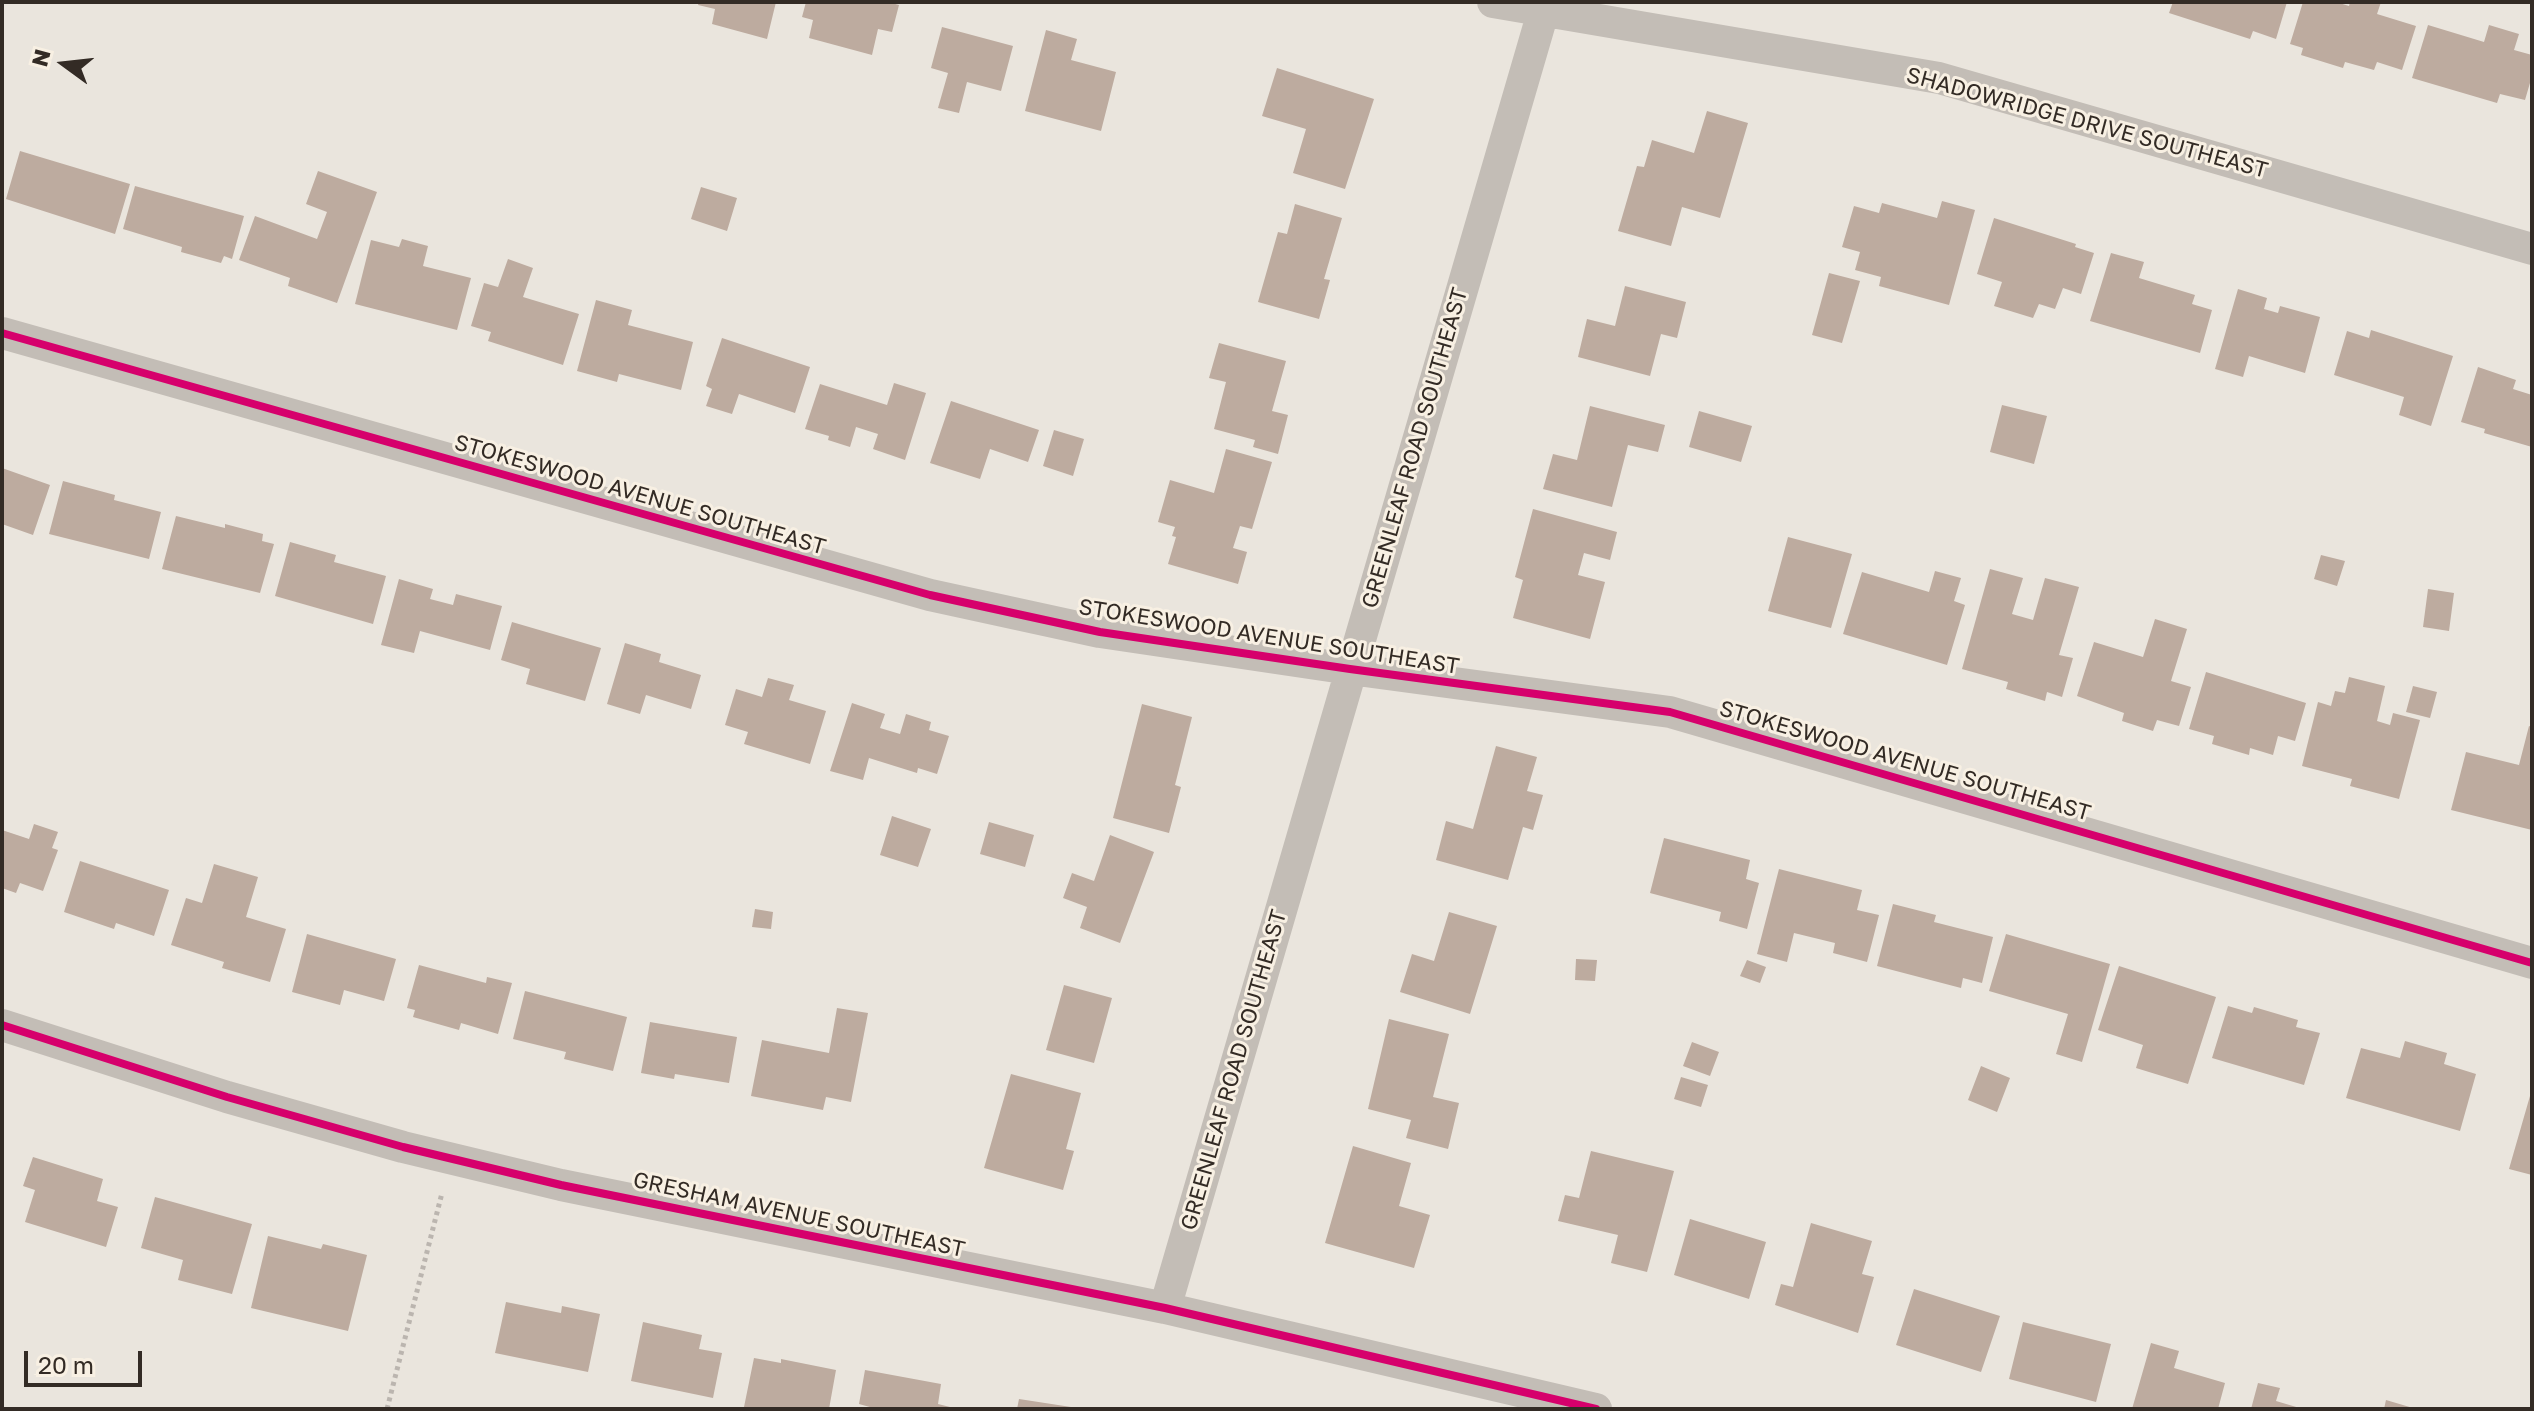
<!DOCTYPE html>
<html>
<head>
<meta charset="utf-8">
<style>
  body { margin:0 }
  #map { position:relative; width:2534px; height:1411px; overflow:hidden; background:#eae5dd; font-family:"Golos Text",sans-serif }
  canvas { display:block }
  .frame { position:absolute; inset:0; border:4px solid #332b25; pointer-events:none }
  .north { position:absolute; left:24px; top:24px; width:80px; height:80px; -webkit-text-stroke:6px #f8f0e3; paint-order:stroke; rotate:285deg; font-size:22px; font-weight:700; line-height:32px; text-align:center; color:#332b25 }
  .north::after { content:''; display:block; margin:auto; width:28px; height:36px; background:#332b25; clip-path:polygon(50% 0,100% 100%,50% 72%,0 100%) }
  .scale { position:absolute; left:24px; top:1351px; width:118px; height:36px; box-sizing:border-box; border:4px solid #332b25; border-top:0; padding-left:10px; font-size:24px; line-height:28px; white-space:nowrap; color:#332b25; -webkit-text-stroke:6px #f8f0e3; paint-order:stroke }
</style>
</head>
<body>
<div id="map">
<canvas width="2534" height="1411"></canvas>
<div class="frame"></div>
<div class="north">N</div>
<div class="scale">20 m</div>
</div>
<script>
const ctx = document.querySelector('canvas').getContext('2d');
ctx.lineJoin = 'round';
function fill(path, color) { ctx.fillStyle = color; ctx.fill(path, 'evenodd'); }
const shape = rows => new Path2D(rows.map(r => 'M' + r).join(''));
function stroke(path, color, width, dash) { ctx.strokeStyle = color; ctx.lineWidth = width; ctx.lineCap = dash ? 'butt' : 'round'; ctx.setLineDash(dash || []); ctx.stroke(path); }
function label(font, color, halo, rows, align = 'center') {
  ctx.font = font + ' "Golos Text",sans-serif'; ctx.lineWidth = 6; ctx.setLineDash([]); ctx.textBaseline = 'middle'; ctx.strokeStyle = halo; ctx.fillStyle = color; for (const [text, x, y, turn = 0] of rows) {
    ctx.save(); ctx.translate(x, y); ctx.rotate((+turn || 0) * Math.PI / 180); ctx.textAlign = isNaN(turn) ? turn : align; if (halo) ctx.strokeText(text, 0, 0); ctx.fillText(text, 0, 0); ctx.restore();
  }
}
const building = shape([
  [699,2,776,2,767,39,712,24,715,9,698,5],
  [806,2,888,2,899,5,892,32,878,29,872,55,809,38,813,20,802,17],
  [2173,2,2287,2,2276,39,2253,31,2250,39,2169,13],
  [2303,2,2336,2,2349,6,2350,2,2381,2,2377,14,2416,26,2402,70,2377,62,2374,70,2345,62,2343,68,2301,55,2303,48,2290,44],
  [2428,25,2484,42,2489,25,2519,34,2514,50,2532,55,2532,76,2525,100,2500,94,2497,103,2412,78],
  [942,27,1013,46,1001,91,967,82,959,113,938,108,948,73,931,68],
  [1046,30,1077,39,1071,60,1116,72,1101,131,1025,111],
  [1277,68,1374,99,1345,189,1293,173,1306,129,1262,116],
  [1707,111,1748,123,1720,218,1682,207,1671,246,1618,231,1637,166,1644,167,1652,140,1694,153],
  [20,151,130,184,115,234,6,199],
  [318,171,377,192,337,303,288,286,290,278,239,260,255,216,317,239,327,212,306,204],
  [135,186,244,216,232,259,224,256,221,263,181,252,182,247,123,229],
  [701,187,737,198,727,231,691,219],
  [1942,201,1975,210,1949,305,1879,286,1881,277,1855,270,1860,252,1842,247,1854,206,1879,213,1882,203,1937,218],
  [1295,204,1342,218,1324,279,1330,280,1319,319,1258,302,1278,232,1287,234],
  [1994,218,2076,244,2075,247,2094,253,2081,294,2063,288,2055,309,2039,304,2033,318,1994,306,2002,282,1977,274],
  [402,239,428,246,423,266,471,278,457,330,355,304,371,240,399,247],
  [2111,253,2144,262,2139,278,2195,295,2192,304,2212,310,2200,353,2090,321],
  [508,259,533,268,523,297,579,314,563,365,488,341,491,332,471,326,484,283,498,287],
  [1829,273,1860,281,1842,343,1812,335],
  [1625,286,1686,302,1677,338,1661,334,1650,376,1578,357,1587,319,1615,326],
  [2238,289,2267,298,2264,309,2278,313,2280,306,2320,317,2305,373,2249,356,2243,377,2215,369],
  [596,300,632,310,628,325,693,342,681,390,619,374,617,382,577,371],
  [2371,330,2453,356,2431,426,2399,415,2404,397,2334,375,2347,331,2369,338],
  [722,338,810,367,795,413,739,394,732,414,706,406,712,389,706,386],
  [1219,343,1286,361,1272,411,1288,415,1278,454,1253,447,1255,440,1214,429,1226,382,1209,378],
  [2478,367,2516,380,2513,389,2532,395,2532,447,2484,433,2485,429,2461,422],
  [894,383,926,393,905,460,873,449,878,434,856,427,850,447,828,440,829,436,805,429,820,384,887,405],
  [951,401,1039,430,1028,462,990,449,980,479,930,463],
  [2002,405,2047,416,2034,464,1990,452],
  [1590,406,1665,425,1658,452,1628,445,1612,507,1543,489,1553,454,1577,460],
  [1699,411,1752,426,1741,462,1689,447],
  [1054,430,1084,439,1073,476,1043,466],
  [1226,449,1272,462,1252,529,1240,526,1233,548,1247,552,1238,584,1168,564,1176,537,1172,536,1175,527,1158,522,1170,480,1214,493],
  [2,468,50,485,33,535,2,524],
  [63,481,115,495,114,500,161,512,149,559,49,534],
  [1533,509,1617,532,1610,560,1584,553,1578,575,1605,582,1590,639,1513,618,1523,580,1515,577],
  [176,516,225,528,225,524,263,534,262,541,274,544,260,593,162,569],
  [1788,537,1852,554,1831,628,1768,611],
  [290,542,336,555,334,562,386,576,373,624,275,596],
  [2321,555,2345,561,2337,586,2314,579],
  [1990,569,2023,578,2012,614,2033,620,2045,578,2079,587,2059,655,2073,658,2062,697,2047,692,2045,701,2006,689,2008,682,1962,669],
  [1935,571,1961,578,1954,601,1965,605,1947,665,1843,634,1862,572,1929,592],
  [399,579,433,589,430,599,453,605,456,594,502,606,490,650,420,631,414,653,381,645],
  [2428,589,2454,593,2449,631,2423,627],
  [2155,619,2187,629,2171,681,2191,687,2179,726,2157,720,2153,731,2122,721,2124,713,2077,696,2094,642,2143,657],
  [512,622,601,648,585,701,526,684,530,669,501,660],
  [625,643,661,654,659,662,701,675,691,709,646,695,640,714,607,704],
  [2206,672,2306,703,2295,741,2278,736,2273,755,2250,748,2249,755,2212,744,2214,736,2189,729],
  [2349,677,2385,686,2377,721,2390,725,2393,713,2420,720,2399,799,2350,786,2352,779,2302,766,2318,702,2331,706,2335,691,2345,693],
  [768,678,794,685,789,700,826,711,810,764,744,744,748,732,725,725,736,689,762,697],
  [2413,686,2437,692,2430,718,2406,712],
  [852,703,885,714,880,728,900,734,906,714,931,722,929,730,949,736,937,774,918,768,917,773,869,758,863,780,830,771],
  [1142,704,1192,717,1175,785,1181,787,1169,833,1113,818],
  [2529,726,2532,727,2532,830,2451,810,2466,752,2519,765],
  [1496,746,1537,757,1527,791,1543,795,1533,830,1523,827,1508,880,1436,860,1446,821,1473,829],
  [892,816,931,829,918,867,880,855],
  [989,822,1034,835,1025,867,980,854],
  [34,824,58,832,52,848,58,850,43,891,20,883,16,893,2,888,2,830,29,839],
  [1110,835,1154,852,1120,943,1080,928,1087,907,1063,898,1072,873,1094,881],
  [1664,838,1750,860,1746,879,1759,883,1747,929,1719,921,1721,912,1650,893],
  [80,861,169,890,154,936,116,923,114,929,64,912],
  [214,864,258,877,246,917,286,929,270,982,222,968,224,962,171,945,186,898,202,903],
  [1779,869,1862,890,1857,910,1879,915,1867,962,1833,953,1835,943,1794,933,1787,962,1757,954],
  [1893,904,1936,915,1934,922,1993,937,1982,983,1963,978,1961,988,1877,966],
  [755,909,773,912,771,929,752,927],
  [1449,912,1497,926,1470,1014,1400,992,1412,954,1434,961],
  [307,934,396,959,384,1001,344,990,340,1005,292,992],
  [2006,934,2110,964,2082,1062,2056,1054,2068,1014,1989,991],
  [1576,959,1597,960,1595,981,1575,980],
  [1747,960,1766,967,1760,983,1740,976],
  [419,965,486,983,487,977,512,983,498,1034,461,1023,459,1030,413,1017,415,1010,407,1008],
  [2119,966,2216,997,2188,1084,2136,1068,2143,1045,2098,1030],
  [1064,985,1112,998,1094,1063,1046,1050],
  [525,991,627,1017,613,1071,564,1059,566,1052,513,1039],
  [2228,1006,2252,1013,2254,1007,2298,1020,2296,1027,2320,1033,2304,1085,2212,1058],
  [837,1008,868,1013,851,1102,826,1097,823,1110,751,1096,762,1040,829,1053],
  [1389,1019,1449,1034,1433,1097,1459,1103,1448,1149,1406,1138,1411,1120,1368,1109],
  [650,1022,737,1037,729,1083,675,1074,674,1079,641,1073],
  [2405,1041,2447,1053,2444,1064,2476,1074,2460,1131,2346,1098,2361,1048,2400,1058],
  [1692,1042,1719,1052,1710,1076,1683,1066],
  [1981,1066,2010,1078,1997,1112,1968,1100],
  [1011,1074,1081,1093,1066,1149,1074,1151,1063,1190,984,1168],
  [1681,1077,1708,1085,1701,1107,1674,1099],
  [2532,1089,2532,1175,2509,1169],
  [1353,1146,1411,1163,1399,1206,1430,1215,1414,1268,1325,1243],
  [1591,1151,1674,1171,1647,1272,1611,1263,1618,1235,1558,1221,1565,1195,1579,1198],
  [33,1157,103,1179,97,1201,118,1207,106,1247,25,1222,35,1190,23,1186],
  [155,1197,252,1224,232,1294,178,1280,183,1260,141,1248],
  [1690,1219,1766,1242,1749,1299,1674,1275],
  [1811,1223,1872,1241,1862,1274,1874,1277,1858,1333,1775,1305,1781,1284,1793,1287],
  [268,1236,321,1249,323,1244,367,1255,348,1331,251,1308],
  [1914,1289,2000,1316,1981,1372,1896,1345],
  [506,1302,561,1313,562,1306,600,1314,588,1372,495,1353],
  [643,1322,702,1335,699,1349,722,1353,713,1398,631,1381],
  [2023,1322,2111,1344,2096,1402,2009,1379],
  [2151,1343,2179,1351,2174,1368,2225,1383,2218,1409,2132,1409],
  [754,1358,781,1363,781,1359,836,1370,829,1409,744,1407],
  [865,1370,941,1384,938,1404,958,1409,877,1409,859,1404],
  [2258,1383,2280,1388,2276,1401,2303,1409,2251,1409],
  [1019,1399,1071,1407,1071,1409,1017,1409],
  [2386,1400,2413,1408,2413,1409,2384,1409]
]);
const path = shape([
  [387,1409,442,1193]
]);
const minor = shape([
  [1493,2,1939,78,2532,249],
  [2,333,930,595,1100,632,1350,669,1670,712,2532,963],
  [2,1025,227,1097,403,1147,561,1185,1165,1308,1596,1409],
  [1165,1308,1546,2]
]);
const cycleway = shape([
  [2,333,930,595,1100,632,1350,669,1670,712,2532,963],
  [2,1025,227,1097,403,1147,561,1185,1165,1308,1596,1409]
]);
const streetNames = [
  ["SHADOWRIDGE DRIVE SOUTHEAST",2087,123,15],
  ["GREENLEAF ROAD SOUTHEAST",1415,448,-74],
  ["STOKESWOOD AVENUE SOUTHEAST",640,495,16],
  ["STOKESWOOD AVENUE SOUTHEAST",1269,637,9],
  ["STOKESWOOD AVENUE SOUTHEAST",1905,761,16],
  ["GREENLEAF ROAD SOUTHEAST",1234,1070,-74],
  ["GRESHAM AVENUE SOUTHEAST",799,1215,12]
];
fill(building, '#bdab9f');
stroke(path, '#bbb5af', 5, [4, 4]);
stroke(minor, '#c3bdb6', 32);
stroke(cycleway, '#d6006c', 8);
label('22px', '#332b25', '#f8f0e3', streetNames);
</script>
</body>
</html>
